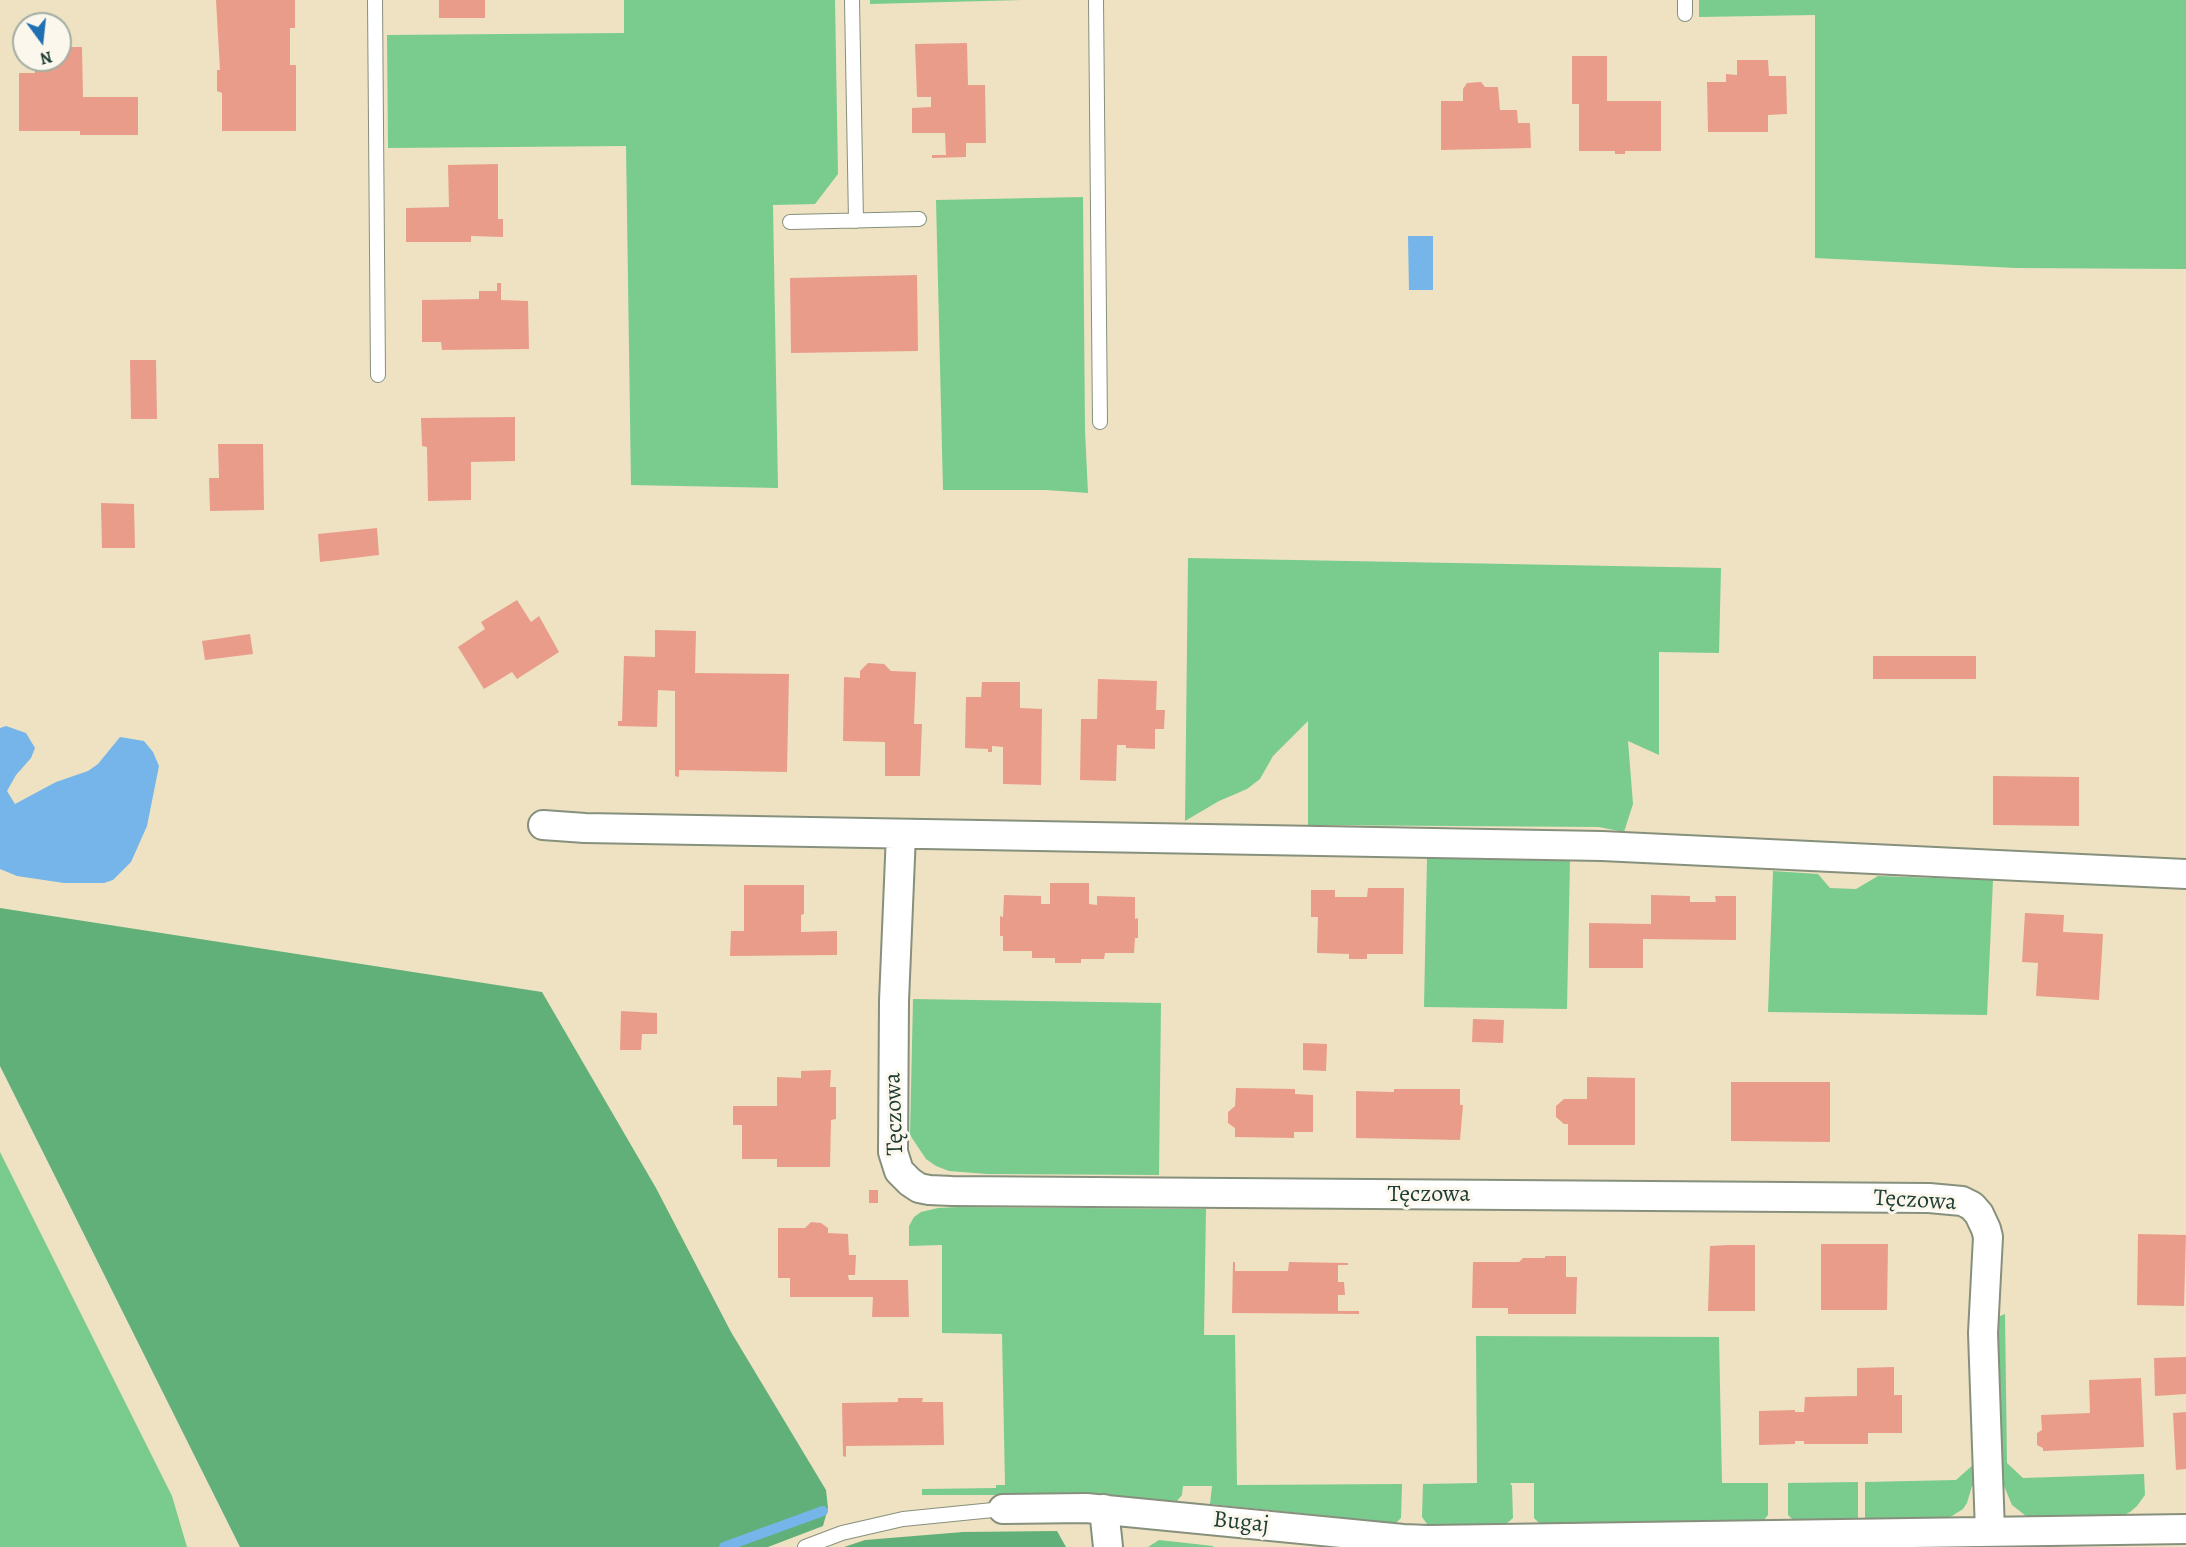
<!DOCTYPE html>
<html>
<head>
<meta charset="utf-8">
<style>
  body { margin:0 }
  #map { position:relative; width:2186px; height:1547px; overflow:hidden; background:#eee2c3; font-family:Alegreya,serif }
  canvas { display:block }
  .north { position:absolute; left:12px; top:12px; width:60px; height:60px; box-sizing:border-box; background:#fbf7ec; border:2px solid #a3ada2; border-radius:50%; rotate:165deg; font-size:16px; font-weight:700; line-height:24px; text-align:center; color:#1f3d34 }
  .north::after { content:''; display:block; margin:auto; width:21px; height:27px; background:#1f6fb2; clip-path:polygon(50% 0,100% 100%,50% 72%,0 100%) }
</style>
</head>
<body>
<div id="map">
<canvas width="2186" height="1547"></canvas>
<div class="north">N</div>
</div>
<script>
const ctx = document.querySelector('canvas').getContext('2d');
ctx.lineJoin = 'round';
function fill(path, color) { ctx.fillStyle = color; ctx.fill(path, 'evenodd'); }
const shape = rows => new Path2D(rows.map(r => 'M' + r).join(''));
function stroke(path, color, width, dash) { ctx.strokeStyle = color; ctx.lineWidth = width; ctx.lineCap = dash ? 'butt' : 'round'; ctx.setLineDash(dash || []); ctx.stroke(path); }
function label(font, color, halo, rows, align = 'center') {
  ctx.font = font + ' Alegreya,serif'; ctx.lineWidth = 6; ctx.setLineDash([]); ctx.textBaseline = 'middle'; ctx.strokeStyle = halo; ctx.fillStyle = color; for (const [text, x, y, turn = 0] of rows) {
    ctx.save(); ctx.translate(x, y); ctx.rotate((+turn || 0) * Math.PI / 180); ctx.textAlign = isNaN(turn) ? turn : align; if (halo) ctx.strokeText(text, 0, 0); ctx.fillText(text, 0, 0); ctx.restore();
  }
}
const green = shape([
  [624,0,835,0,838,174,815,204,773,205,778,488,631,485,626,146,388,148,387,35,624,33],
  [870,0,1023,0,870,4],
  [1699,0,2186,0,2186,269,2016,268,1815,258,1815,15,1699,17],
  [1083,197,1085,431,1088,493,1046,490,943,490,936,200],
  [1188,558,1721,568,1719,653,1659,652,1659,755,1628,741,1633,804,1624,832,1599,827,1308,825,1308,721,1273,756,1260,779,1247,789,1219,801,1185,821],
  [1427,857,1570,860,1567,1009,1424,1007],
  [1773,871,1818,874,1830,888,1856,889,1878,876,1993,880,1987,1015,1768,1012],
  [913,999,1161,1003,1159,1175,987,1174,949,1171,936,1166,926,1159,910,1135],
  [0,1152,172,1496,187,1547,0,1547],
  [958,1207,1206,1209,1204,1335,1235,1335,1237,1485,1402,1484,1401,1518,1396,1523,1210,1504,1212,1486,1183,1486,1182,1495,1177,1501,1073,1495,922,1495,922,1489,996,1488,996,1485,1005,1485,1002,1334,942,1333,942,1245,909,1246,909,1226,914,1217,921,1212,938,1208],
  [2005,1314,2007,1463,2023,1478,2144,1474,2145,1495,2137,1506,2130,1512,2122,1516,2026,1516,2012,1505,2004,1486,1999,1487,1993,1319],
  [1476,1336,1719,1337,1722,1483,1768,1483,1768,1515,1763,1521,1540,1524,1534,1518,1534,1483,1510,1483,1512,1486,1513,1518,1506,1524,1427,1524,1422,1517,1423,1484,1477,1483],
  [1974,1464,1977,1486,1972,1486,1967,1503,1963,1509,1952,1516,1946,1518,1865,1519,1865,1482,1956,1480],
  [1858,1482,1858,1519,1793,1520,1788,1515,1788,1483],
  [1159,1540,1213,1546,1213,1547,1148,1547]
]);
const forest = shape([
  [0,908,542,992,656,1188,731,1332,826,1490,828,1508,823,1526,768,1547,240,1547,0,1066],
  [1057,1531,1066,1547,844,1547,865,1540,963,1532]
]);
const water = shape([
  [1408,236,1433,236,1433,290,1409,290],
  [6,726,26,733,35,748,31,758,16,775,7,791,15,804,56,782,88,771,98,764,120,737,144,741,153,752,159,766,147,826,131,862,113,880,104,883,64,883,17,876,0,869,0,728]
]);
const stream = shape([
  [724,1547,823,1511]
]);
const building = shape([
  [216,0,295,0,295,28,290,28,290,65,296,65,296,131,222,131,222,93,217,91,217,70,220,70],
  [439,0,485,0,485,18,439,18],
  [967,43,968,85,985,85,986,143,966,143,966,157,932,158,932,155,946,155,945,133,912,133,912,108,931,107,931,97,917,97,915,44],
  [60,47,82,47,83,97,138,97,138,135,80,135,80,131,19,131,19,73,35,73,35,60,60,60],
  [1572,56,1607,56,1607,101,1661,101,1661,151,1625,151,1625,154,1615,154,1615,151,1579,151,1579,104,1572,104],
  [1737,60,1768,60,1769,76,1786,76,1787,114,1768,115,1768,132,1708,132,1707,82,1726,82,1726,74,1737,75],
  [1481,82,1485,87,1498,87,1500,110,1517,110,1518,123,1530,123,1531,148,1441,150,1441,101,1463,101,1463,89,1467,83],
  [498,164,498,219,503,219,503,237,471,236,471,242,406,242,406,208,449,207,448,165],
  [917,275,918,351,791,353,790,278],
  [497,283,501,283,501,300,528,301,529,349,442,350,441,342,422,342,422,300,479,299,479,291,497,291],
  [130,360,156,360,157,419,131,419],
  [515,417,515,461,471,462,471,500,428,501,427,447,422,446,421,418],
  [218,444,263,444,264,510,210,511,209,478,219,478],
  [101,503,134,504,135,548,102,548],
  [377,528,379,555,320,562,318,534],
  [517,600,531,622,539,616,559,652,517,679,512,672,484,689,458,647,485,629,481,622],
  [655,630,696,631,695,673,789,674,787,772,679,770,679,777,675,776,675,691,658,690,657,727,618,726,618,721,622,721,624,656,655,657],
  [250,634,253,654,205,660,202,641],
  [1873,656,1976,656,1976,679,1873,679],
  [868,663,884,664,891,671,916,672,914,724,922,724,920,776,885,776,885,742,843,741,844,677,860,678,860,671],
  [1098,679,1157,681,1156,710,1165,710,1164,729,1155,729,1155,749,1126,748,1126,745,1117,745,1116,781,1080,780,1081,719,1097,719],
  [982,682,1020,682,1020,708,1042,709,1041,785,1003,784,1003,747,992,746,992,752,988,752,988,749,965,748,966,697,981,697],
  [1993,776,2079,777,2079,826,1993,825],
  [1050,883,1089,883,1089,904,1097,905,1097,896,1135,897,1135,919,1138,918,1138,938,1135,938,1134,953,1105,953,1104,959,1081,959,1081,963,1055,963,1055,958,1032,958,1032,951,1003,951,1003,936,1000,936,1000,916,1003,917,1004,895,1041,896,1041,904,1050,904],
  [744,885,804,885,804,914,801,915,801,932,837,931,837,955,730,956,731,931,744,931],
  [1368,888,1404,888,1403,954,1367,954,1367,959,1349,959,1349,954,1317,953,1318,917,1311,917,1311,890,1335,890,1335,897,1367,897],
  [1651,895,1690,896,1690,902,1716,902,1715,896,1736,896,1736,940,1643,939,1643,968,1589,968,1589,923,1651,924],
  [2025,913,2064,915,2063,932,2103,934,2099,1000,2036,996,2038,963,2022,962],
  [621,1011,657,1013,657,1034,642,1034,641,1050,620,1050],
  [1473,1019,1504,1020,1503,1043,1472,1042],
  [1303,1043,1327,1044,1326,1071,1303,1070],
  [831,1070,830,1087,836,1087,836,1119,831,1120,830,1167,777,1167,777,1159,742,1159,742,1125,733,1125,733,1106,777,1106,777,1077,801,1078,801,1071],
  [1587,1077,1635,1078,1635,1145,1568,1145,1568,1124,1564,1124,1556,1117,1556,1106,1564,1099,1587,1099],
  [1731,1082,1830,1082,1830,1142,1731,1141],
  [1236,1088,1295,1089,1295,1094,1313,1095,1313,1132,1294,1132,1294,1138,1235,1137,1235,1128,1228,1123,1228,1112,1235,1106],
  [1394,1089,1460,1089,1460,1105,1463,1105,1460,1140,1356,1138,1356,1091,1394,1092],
  [869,1190,878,1190,878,1203,869,1203],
  [811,1222,821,1223,828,1228,828,1233,848,1234,849,1255,856,1255,855,1275,848,1275,849,1280,908,1280,909,1317,872,1317,873,1297,790,1297,790,1278,778,1278,778,1228,805,1228],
  [2138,1234,2186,1235,2184,1306,2137,1305],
  [1821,1244,1888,1244,1887,1310,1821,1310],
  [1729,1245,1755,1245,1755,1311,1708,1311,1710,1246],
  [1545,1256,1566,1256,1566,1277,1577,1277,1576,1314,1508,1314,1508,1308,1472,1308,1473,1262,1519,1262,1523,1258,1545,1258],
  [1233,1262,1235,1262,1235,1271,1288,1271,1289,1262,1348,1263,1348,1265,1338,1265,1338,1282,1344,1282,1345,1295,1338,1295,1338,1311,1359,1311,1359,1314,1232,1313],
  [2186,1357,2186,1394,2155,1396,2154,1358],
  [1894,1367,1894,1395,1902,1395,1902,1433,1868,1433,1868,1444,1804,1444,1804,1441,1795,1441,1795,1444,1759,1445,1759,1411,1795,1410,1795,1412,1804,1412,1805,1397,1857,1396,1857,1368],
  [2141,1378,2144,1447,2043,1451,2043,1448,2037,1445,2037,1433,2042,1430,2041,1415,2090,1413,2089,1380],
  [898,1398,923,1398,922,1402,943,1402,944,1445,846,1446,846,1457,843,1456,842,1403,898,1402],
  [2186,1412,2186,1469,2176,1470,2173,1413]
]);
const service = shape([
  [375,0,378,375],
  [852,0,856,221],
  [1096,0,1100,422],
  [1685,0,1685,14],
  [790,222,919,219],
  [805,1547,842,1533,903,1519,1003,1509]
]);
const minor = shape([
  [543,825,585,828,1602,846,2186,874],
  [901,834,894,1001,893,1152,899,1171,910,1182,919,1188,929,1190,952,1191,1929,1198,1962,1201,1972,1206,1979,1214,1986,1229,1988,1237,1983,1333,1990,1532],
  [1003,1509,1086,1508,1403,1539,1429,1540,2186,1529],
  [1104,1509,1108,1547]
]);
const streetNames = [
  ["Tęczowa",895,1114,-92],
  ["Tęczowa",1429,1195],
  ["Tęczowa",1915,1201,3],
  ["Bugaj",1241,1523,6]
];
fill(green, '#79cc8e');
fill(forest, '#62b079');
fill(water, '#75b5e9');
stroke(stream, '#75b5e9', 10);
fill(building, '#ea9c8a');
stroke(service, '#86907c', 16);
stroke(minor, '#86907c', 32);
stroke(service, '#fff', 14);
stroke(minor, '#fff', 28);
label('24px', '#1f3d34', '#fbf7ec', streetNames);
</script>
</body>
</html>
